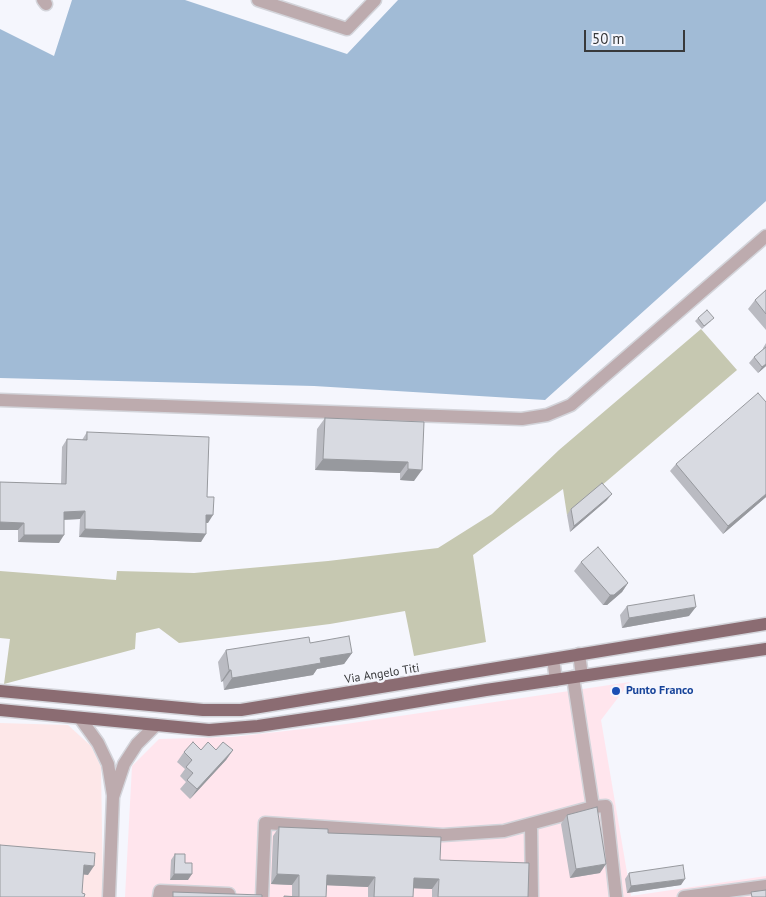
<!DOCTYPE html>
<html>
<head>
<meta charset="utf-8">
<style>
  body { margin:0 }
  #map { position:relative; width:766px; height:897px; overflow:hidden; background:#f5f6fd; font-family:"PT Sans",sans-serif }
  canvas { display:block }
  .scale { position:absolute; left:584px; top:30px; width:101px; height:22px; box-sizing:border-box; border:2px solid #38393b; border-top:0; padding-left:6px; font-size:15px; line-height:18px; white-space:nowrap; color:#38393b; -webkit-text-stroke:4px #f5f6fd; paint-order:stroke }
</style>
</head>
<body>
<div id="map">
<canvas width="766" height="897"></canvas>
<div class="scale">50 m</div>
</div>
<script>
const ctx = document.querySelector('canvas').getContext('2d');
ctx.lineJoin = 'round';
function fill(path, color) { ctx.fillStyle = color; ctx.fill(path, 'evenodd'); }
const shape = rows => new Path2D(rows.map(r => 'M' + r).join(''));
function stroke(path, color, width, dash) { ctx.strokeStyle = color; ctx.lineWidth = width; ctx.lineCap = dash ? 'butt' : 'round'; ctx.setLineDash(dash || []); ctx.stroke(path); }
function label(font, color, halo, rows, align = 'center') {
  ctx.font = font + ' "PT Sans",sans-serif'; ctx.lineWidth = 5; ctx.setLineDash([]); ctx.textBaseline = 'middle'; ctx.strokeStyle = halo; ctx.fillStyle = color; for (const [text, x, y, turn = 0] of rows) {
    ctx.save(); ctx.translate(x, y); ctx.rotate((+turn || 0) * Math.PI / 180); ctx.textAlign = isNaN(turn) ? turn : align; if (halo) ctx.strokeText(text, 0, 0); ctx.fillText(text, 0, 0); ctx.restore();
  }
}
const commercial = shape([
  [0,723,68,725,91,746,101,767,103,897,0,897]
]);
const industrial = shape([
  [630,682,601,720,631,896,766,876,766,897,125,897,132,766,159,739,232,737,339,725]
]);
const green = shape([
  [701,329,737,370,567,515,563,489,473,555,486,642,414,656,405,611,330,624,179,643,159,628,136,633,135,649,4,684,10,639,0,638,0,571,116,580,117,571,194,573,328,561,438,548,492,514,559,450]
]);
const water = shape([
  [72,0,185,0,347,54,398,0,766,0,766,201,545,400,314,386,0,378,0,29,54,56]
]);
const minor = shape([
  [43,0,46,4],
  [258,0,347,29,375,0],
  [0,400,522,419,547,415,571,405,766,236],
  [579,654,582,676],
  [553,659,556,680],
  [573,677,593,807],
  [80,718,98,743,108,764,113,795],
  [531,824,532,897],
  [109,897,113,797,124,764,137,744,156,725],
  [159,897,160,891,229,894],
  [262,897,265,823,443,835,504,831,593,807,606,806,616,897],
  [684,897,766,886]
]);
const major = shape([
  [0,691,203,710,241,710,766,624],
  [0,710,209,730,258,726,353,712,486,690,766,649]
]);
const wall = shape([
  [766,290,766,330,748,309,755,300],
  [698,318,711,321,702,329,695,321],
  [766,343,766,366,758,373,749,363,754,357,763,349,763,348],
  [325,418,424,422,414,481,400,480,400,473,315,470,317,429],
  [87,432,207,497,208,523,206,523,201,542,79,537,80,519,64,520,59,543,18,542,18,530,0,530,0,482,61,484,62,447,67,439,82,440],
  [676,464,766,497,723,534,670,471],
  [607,500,570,532,567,515,571,509],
  [581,562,628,583,622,592,607,605,603,605,574,571],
  [627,606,689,616,622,628,620,615],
  [310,643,352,653,344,664,317,669,313,675,224,690,223,681,221,682,218,662,226,650],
  [201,750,233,750,226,760,190,799,180,789,186,782,180,776,185,769,177,762,184,752],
  [567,815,600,873,570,878,561,824],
  [279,827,328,833,440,860,528,897,432,897,432,889,413,888,413,897,368,897,368,887,327,885,326,897,284,897,284,896,292,896,292,885,271,884,273,836],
  [175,854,185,863,188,880,170,880,171,860],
  [629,873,681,885,627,893,625,879]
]);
const shadedWall = shape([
  [766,364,766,366,758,373,762,367],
  [323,459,408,462,400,473,315,470],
  [408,469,422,470,414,481,400,480],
  [612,494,607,500,570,532,574,526],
  [766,494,766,497,723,534,728,526],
  [85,511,80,519,58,520,64,512],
  [206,515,213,515,208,523,201,522],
  [0,522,24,523,18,530,0,530],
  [85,529,206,534,201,542,79,537],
  [24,535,64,535,59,543,18,542],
  [628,583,622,592,607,605,603,605,610,595],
  [696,607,689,616,622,628,629,618],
  [352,653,344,664,317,669,313,675,224,690,232,678,320,658],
  [229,670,231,670,223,681,221,682],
  [233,750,226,760,190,799,197,789],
  [606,864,600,873,570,878,576,869],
  [84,865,94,866,88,875,78,874],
  [174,874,192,874,188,880,170,880],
  [277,874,299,875,292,885,271,884],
  [327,875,375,877,368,887,320,885],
  [414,878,439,879,432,889,407,888],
  [685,879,681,885,627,893,631,886]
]);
const building = shape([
  [766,290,766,314,755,300,766,290],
  [707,310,714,318,704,326,698,318,707,310],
  [766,347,766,364,762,367,754,357,766,347],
  [758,393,766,402,766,494,728,526,676,464,758,393],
  [325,418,424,422,422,470,408,469,408,462,323,459,325,418],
  [87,432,209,437,207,497,214,497,213,515,206,515,206,534,85,529,85,511,64,512,64,535,24,535,24,523,0,522,0,482,66,484,67,439,87,440,87,432],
  [602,483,612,494,574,526,571,509,602,483],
  [598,547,628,583,614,595,610,595,581,562,598,547],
  [694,595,696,607,629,618,627,606,694,595],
  [349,636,352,653,320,658,321,663,232,678,231,670,229,670,226,650,309,637,310,643,349,636],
  [193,742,201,750,208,742,216,750,223,742,233,750,197,789,187,780,193,773,186,767,192,760,184,752,193,742],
  [597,807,606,864,576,869,567,815,597,807],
  [279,827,328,829,328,833,441,837,440,860,529,863,528,897,438,897,439,879,414,878,413,897,374,897,375,877,327,875,326,897,284,897,284,896,299,897,299,875,277,874,279,827],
  [0,845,95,853,94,866,84,865,82,893,85,894,84,897,0,897,0,845],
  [175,854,185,854,185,863,192,863,192,874,174,874,175,854],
  [683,865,685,879,631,886,629,873,683,865],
  [766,890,766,897,752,897,751,892,766,890],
  [173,892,262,895,262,897,173,897,173,892]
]);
const markers = [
  [616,691,5,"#1a4fb4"]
];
const streetNames = [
  ["Via Angelo Titi",382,674,-9]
];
const transitNames = [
  ["Punto Franco",626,691]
];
fill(commercial, '#fde7e8');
fill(industrial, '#ffe5ed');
fill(green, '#c6c8b1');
fill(water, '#a1bbd6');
stroke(minor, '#d3d4da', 15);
stroke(major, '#d3d4da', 15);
stroke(minor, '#bdabae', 12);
stroke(major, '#8b6c72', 12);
fill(wall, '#babbc2');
fill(shadedWall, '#97999e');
fill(building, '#d8dae1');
stroke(building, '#97999e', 1);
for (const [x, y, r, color] of markers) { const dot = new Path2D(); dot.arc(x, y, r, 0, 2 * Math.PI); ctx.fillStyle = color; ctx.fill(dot); stroke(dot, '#f5f6fd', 2); }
label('12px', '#38393b', '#f5f6fd', streetNames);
label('bold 12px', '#164399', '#f5f6fd', transitNames, 'left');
</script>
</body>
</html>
